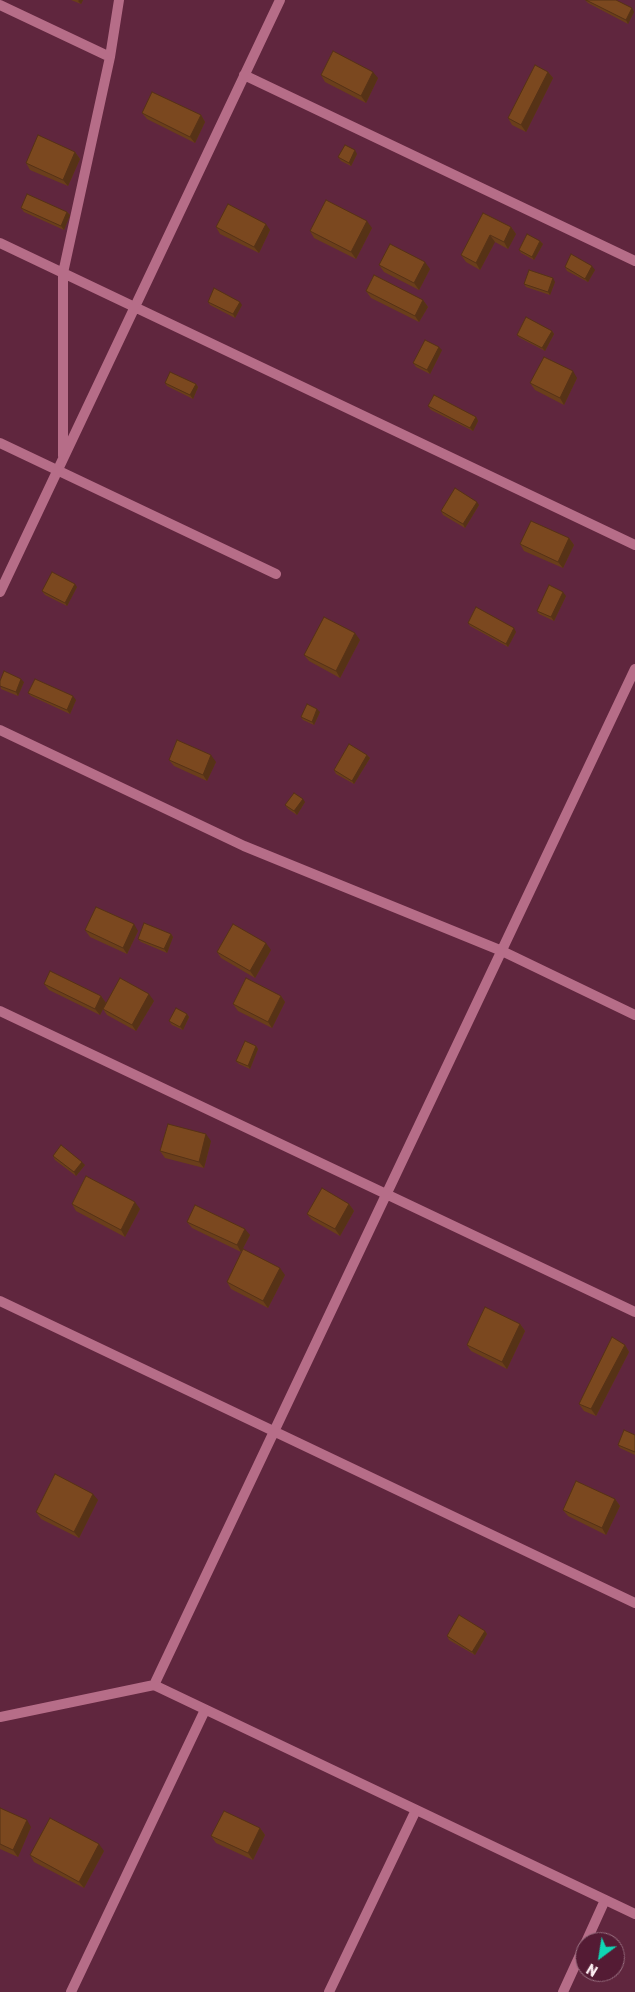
<!DOCTYPE html>
<html>
<head>
<meta charset="utf-8">
<style>
  body { margin:0 }
  #map { position:relative; width:635px; height:1992px; overflow:hidden; background:#60263e; font-family:Rubik,sans-serif }
  canvas { display:block }
  .north { position:absolute; left:575px; top:1932px; width:50px; height:50px; box-sizing:border-box; background:#541b34; border:1px solid #976e7f; border-radius:50%; rotate:211deg; font-size:14px; font-weight:700; line-height:20px; text-align:center; color:#fbebf0 }
  .north::after { content:''; display:block; margin:auto; width:18px; height:22px; background:#0fd5b4; clip-path:polygon(50% 0,100% 100%,50% 72%,0 100%) }
</style>
</head>
<body>
<div id="map">
<canvas width="635" height="1992"></canvas>
<div class="north">N</div>
</div>
<script>
const ctx = document.querySelector('canvas').getContext('2d');
ctx.lineJoin = 'round';
const shape = rows => new Path2D(rows.map(r => 'M' + r).join(''));
function stroke(path, color, width, dash) { ctx.strokeStyle = color; ctx.lineWidth = width; ctx.lineCap = dash ? 'butt' : 'round'; ctx.setLineDash(dash || []); ctx.stroke(path); }
function fill(path, color) { ctx.fillStyle = color; ctx.fill(path, 'evenodd'); }
const street = shape([
  [0,5,110,57],
  [244,75,635,261],
  [0,243,635,545],
  [0,443,276,574],
  [63,456,63,273,110,57,119,0],
  [0,592,280,0],
  [0,730,244,846,502,951,635,1015],
  [0,1011,635,1312],
  [0,1301,635,1603],
  [154,1685,635,669],
  [0,1717,154,1685,635,1914],
  [586,1942,605,1900],
  [71,1992,205,1710],
  [329,1992,416,1810],
  [563,1992,585,1944]
]);
const wall = shape([
  [71,0,83,0,81,4],
  [585,0,634,12,628,24,588,3],
  [548,72,553,78,526,132,512,125,508,118],
  [321,75,378,78,366,103,325,82],
  [142,113,201,115,205,122,195,143,147,119],
  [75,152,80,159,68,186,30,170,26,163],
  [357,154,351,166,341,161,338,157],
  [21,208,67,212,70,215,64,230,24,212],
  [483,213,511,227,516,234,508,249,495,242,480,270,466,262,461,255],
  [216,227,270,230,259,253,220,234],
  [372,228,356,259,314,238,310,231],
  [540,241,543,244,534,260,521,253,519,250],
  [379,265,430,269,419,290,384,272],
  [565,267,595,270,588,282,567,271],
  [555,282,550,295,526,287,524,284],
  [366,291,423,300,428,307,419,322,371,298],
  [208,302,242,305,235,318,210,305],
  [552,331,554,334,545,351,520,338,517,335],
  [442,350,430,374,416,367,413,363],
  [577,378,564,405,535,390,530,383],
  [165,383,196,384,198,387,193,399,167,386],
  [428,406,476,417,478,421,473,431,431,410],
  [479,505,465,528,443,515,441,511],
  [569,538,574,545,563,568,524,551,520,544],
  [77,587,67,606,45,595,42,591],
  [566,596,554,621,539,614,537,611],
  [468,623,516,632,508,647,470,626],
  [360,640,340,678,309,661,304,655],
  [0,681,24,682,18,696,1,689],
  [28,693,76,700,70,714,31,696],
  [320,712,314,725,303,720,301,717],
  [367,755,370,758,354,784,336,774,334,770],
  [169,760,216,762,207,781,174,766],
  [305,802,297,815,288,809,285,805],
  [85,930,138,931,127,954,90,937],
  [171,934,173,937,167,953,141,942,138,939],
  [271,950,255,978,221,958,217,952],
  [44,984,101,996,106,1003,154,1001,136,1031,107,1015,103,1009,100,1015,49,990],
  [281,996,285,1002,272,1028,238,1011,233,1004],
  [187,1014,189,1017,183,1030,172,1025,169,1021],
  [256,1046,258,1049,250,1069,239,1064,236,1061],
  [211,1141,204,1168,165,1158,160,1151],
  [53,1156,85,1165,76,1176,55,1160],
  [72,1204,140,1209,125,1237,76,1211],
  [349,1204,354,1211,340,1236,312,1220,307,1214],
  [187,1222,250,1235,241,1252,192,1228],
  [285,1275,268,1308,231,1289,227,1282],
  [520,1324,525,1331,507,1369,471,1351,467,1345],
  [625,1345,629,1352,596,1416,584,1411,579,1404],
  [635,1435,635,1455,620,1448,618,1445],
  [615,1499,620,1506,606,1535,568,1516,563,1510],
  [98,1500,79,1538,41,1519,36,1512],
  [485,1631,487,1634,475,1655,449,1640,447,1636],
  [0,1808,31,1827,18,1857,0,1849],
  [260,1828,265,1835,253,1860,216,1843,211,1836],
  [104,1851,84,1888,34,1862,30,1855]
]);
const shadedWall = shape([
  [79,0,83,0,81,4,78,1],
  [632,8,634,12,628,24,626,20],
  [373,72,378,78,366,103,361,96],
  [548,72,553,78,526,132,521,125],
  [201,115,205,122,195,143,190,137],
  [355,150,357,154,351,166,349,163],
  [75,152,80,159,68,186,63,180],
  [67,212,70,215,64,230,61,226],
  [367,221,372,228,356,259,351,252],
  [266,224,270,230,259,253,254,247],
  [511,227,516,234,508,249,504,242],
  [490,235,495,242,480,270,476,263],
  [540,241,543,244,534,260,532,257],
  [425,262,430,269,419,290,414,283],
  [592,266,595,270,588,282,585,279],
  [553,278,555,282,550,295,548,292],
  [423,300,428,307,419,322,415,316],
  [240,302,242,305,235,318,233,314],
  [552,331,554,334,545,351,542,348],
  [439,347,442,350,430,374,427,370],
  [573,371,577,378,564,405,560,398],
  [196,384,198,387,193,399,190,395],
  [476,417,478,421,473,431,470,428],
  [477,502,479,505,465,528,463,524],
  [569,538,574,545,563,568,558,562],
  [75,584,77,587,67,606,65,603],
  [563,592,566,596,554,621,551,617],
  [514,628,516,632,508,647,506,644],
  [355,633,360,640,340,678,336,671],
  [21,679,24,682,18,696,16,692],
  [73,696,76,700,70,714,67,710],
  [317,709,320,712,314,725,312,722],
  [211,755,216,762,207,781,203,775],
  [367,755,370,758,354,784,352,781],
  [303,799,305,802,297,815,294,811],
  [134,924,138,931,127,954,123,948],
  [171,934,173,937,167,953,164,949],
  [266,943,271,950,255,978,250,971],
  [149,994,154,1001,136,1031,132,1025],
  [101,996,106,1003,100,1015,95,1009],
  [281,996,285,1002,272,1028,268,1022],
  [187,1014,189,1017,183,1030,180,1027],
  [256,1046,258,1049,250,1069,248,1066],
  [206,1134,211,1141,204,1168,199,1162],
  [82,1162,85,1165,76,1176,74,1172],
  [135,1202,140,1209,125,1237,121,1230],
  [349,1204,354,1211,340,1236,335,1229],
  [245,1229,250,1235,241,1252,237,1245],
  [280,1268,285,1275,268,1308,263,1301],
  [520,1324,525,1331,507,1369,502,1362],
  [625,1345,629,1352,596,1416,591,1409],
  [93,1494,98,1500,79,1538,74,1532],
  [615,1499,620,1506,606,1535,602,1528],
  [485,1631,487,1634,475,1655,472,1652],
  [27,1820,31,1827,18,1857,13,1850],
  [260,1828,265,1835,253,1860,248,1853],
  [99,1844,104,1851,84,1888,79,1882]
]);
const building = shape([
  [586,0,616,0,632,8,626,20,586,0],
  [333,51,373,72,361,96,321,75,333,51],
  [535,65,548,72,521,125,508,118,535,65],
  [152,92,201,115,190,137,142,113,152,92],
  [38,135,75,152,63,180,26,163,38,135],
  [345,145,355,150,349,163,338,157,345,145],
  [27,194,67,212,61,226,21,208,27,194],
  [326,200,367,221,351,252,310,231,326,200],
  [228,204,266,224,254,247,216,227,228,204],
  [483,213,511,227,504,242,490,235,476,263,461,255,483,213],
  [527,234,540,241,532,257,519,250,527,234],
  [390,244,425,262,414,283,379,265,390,244],
  [571,254,592,266,585,279,565,267,571,254],
  [529,270,553,278,548,292,524,284,529,270],
  [374,275,423,300,415,316,366,291,374,275],
  [214,288,240,302,233,314,208,302,214,288],
  [526,317,552,331,542,348,517,335,526,317],
  [425,340,439,347,427,370,413,363,425,340],
  [544,357,573,371,560,398,530,383,544,357],
  [170,372,196,384,190,395,165,383,170,372],
  [434,395,476,417,470,428,428,406,434,395],
  [455,488,477,502,463,524,441,511,455,488],
  [531,521,569,538,558,562,520,544,531,521],
  [52,572,75,584,65,603,42,591,52,572],
  [549,585,563,592,551,617,537,611,549,585],
  [476,607,514,628,506,644,468,623,476,607],
  [324,617,355,633,336,671,304,655,324,617],
  [4,671,21,679,16,692,0,686,0,681,4,671],
  [35,679,73,696,67,710,28,693,35,679],
  [307,704,317,709,312,722,301,717,307,704],
  [177,740,211,755,203,775,169,760,177,740],
  [349,744,367,755,352,781,334,770,349,744],
  [294,793,303,799,294,811,285,805,294,793],
  [96,907,134,924,123,948,85,930,96,907],
  [144,923,171,934,164,949,138,939,144,923],
  [233,924,266,943,250,971,217,952,233,924],
  [50,971,101,996,95,1009,44,984,50,971],
  [120,978,149,994,132,1025,103,1009,120,978],
  [246,978,281,996,268,1022,233,1004,246,978],
  [176,1008,187,1014,180,1027,169,1021,176,1008],
  [245,1041,256,1046,248,1066,236,1061,245,1041],
  [168,1124,206,1134,199,1162,160,1151,168,1124],
  [61,1145,82,1162,74,1172,53,1156,61,1145],
  [86,1176,135,1202,121,1230,72,1204,86,1176],
  [322,1188,349,1204,335,1229,307,1214,322,1188],
  [195,1205,245,1229,237,1245,187,1222,195,1205],
  [243,1249,280,1268,263,1301,227,1282,243,1249],
  [485,1307,520,1324,502,1362,467,1345,485,1307],
  [612,1337,625,1345,591,1409,579,1404,612,1337],
  [624,1430,635,1435,635,1452,618,1445,624,1430],
  [55,1474,93,1494,74,1532,36,1512,55,1474],
  [576,1481,615,1499,602,1528,563,1510,576,1481],
  [459,1615,485,1631,472,1652,447,1636,459,1615],
  [0,1808,27,1820,13,1850,0,1844,0,1808],
  [224,1811,260,1828,248,1853,211,1836,224,1811],
  [50,1818,99,1844,79,1882,30,1855,50,1818]
]);
stroke(street, '#b66d88', 10);
fill(wall, '#6a3e1b');
fill(shadedWall, '#563216');
fill(building, '#7b481f');
stroke(building, '#563216', 1);
</script>
</body>
</html>
